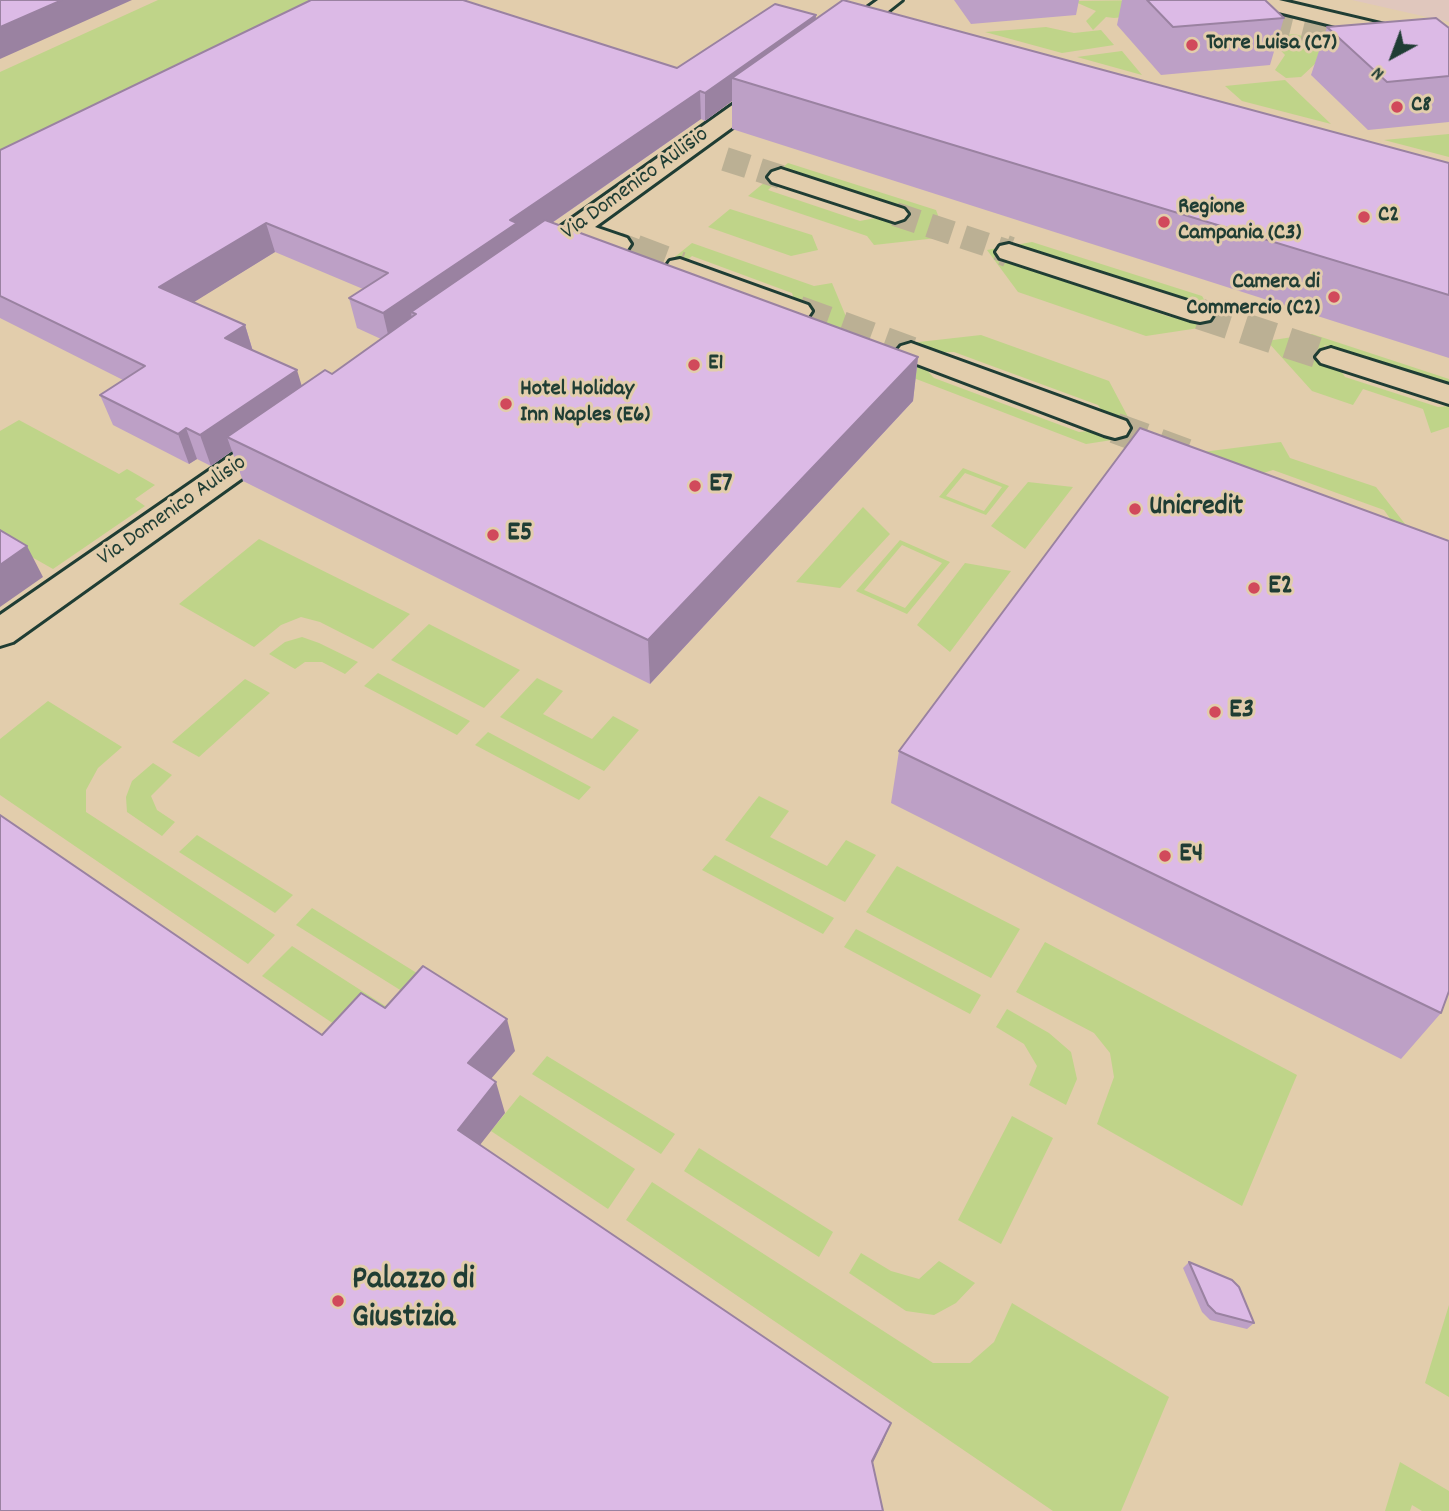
<!DOCTYPE html>
<html>
<head>
<meta charset="utf-8">
<style>
  body { margin:0 }
  #map { position:relative; width:1449px; height:1511px; overflow:hidden; background:#e2cdac; font-family:Dekko,sans-serif }
  canvas { display:block }
  .north { position:absolute; left:1358px; top:21px; width:70px; height:70px; -webkit-text-stroke:5px #e2cdac; paint-order:stroke; rotate:221deg; font-size:19px; font-weight:700; line-height:28px; text-align:center; color:#1f3d34 }
  .north::after { content:''; display:block; margin:auto; width:24px; height:32px; background:#1f3d34; clip-path:polygon(50% 0,100% 100%,50% 72%,0 100%) }
</style>
</head>
<body>
<div id="map">
<canvas width="1449" height="1511"></canvas>
<div class="north">N</div>
</div>
<script>
const ctx = document.querySelector('canvas').getContext('2d');
ctx.lineJoin = 'round';
function fill(path, color) { ctx.fillStyle = color; ctx.fill(path, 'evenodd'); }
const shape = rows => new Path2D(rows.map(r => 'M' + r).join(''));
function stroke(path, color, width, dash) { ctx.strokeStyle = color; ctx.lineWidth = width; ctx.lineCap = dash ? 'butt' : 'round'; ctx.setLineDash(dash || []); ctx.stroke(path); }
function label(font, color, halo, rows, align = 'center') {
  ctx.font = font + ' Dekko,sans-serif'; ctx.lineWidth = 6; ctx.setLineDash([]); ctx.textBaseline = 'middle'; ctx.strokeStyle = halo; ctx.fillStyle = color; for (const [text, x, y, turn = 0] of rows) {
    ctx.save(); ctx.translate(x, y); ctx.rotate((+turn || 0) * Math.PI / 180); ctx.textAlign = isNaN(turn) ? turn : align; if (halo) ctx.strokeText(text, 0, 0); ctx.fillText(text, 0, 0); ctx.restore();
  }
}
const built = shape([
  [1352,0,1449,0,1449,22]
]);
const green = shape([
  [158,0,354,0,0,175,0,72],
  [1157,0,1154,14,1114,18,1106,17,1093,30,1086,21,1096,11,1073,1],
  [1046,27,1074,33,1101,30,1114,45,1062,53,985,32],
  [1294,34,1342,45,1316,63,1301,77,1286,78,1275,70,1285,55,1268,37],
  [1122,51,1142,75,1077,57],
  [1285,80,1331,124,1242,101,1225,86],
  [1449,134,1449,157,1384,140],
  [788,163,936,210,946,237,874,245,867,236,748,196],
  [788,171,910,211,860,221,768,190],
  [730,209,812,235,818,250,791,256,708,227],
  [1032,242,1202,296,1219,325,1146,336,1018,292,987,250],
  [1032,249,1190,300,1199,313,1170,317,1018,266,1010,252],
  [692,243,814,286,832,283,852,331,807,339,649,278],
  [692,256,792,293,798,311,680,267],
  [1312,334,1449,379,1449,386,1324,345,1345,377,1438,407,1449,406,1449,427,1431,433,1423,409,1363,389,1353,405,1312,391,1267,341],
  [981,335,1109,381,1138,436,1086,444,911,377,892,345],
  [954,352,1098,405,1115,428,1079,432,934,378,911,353],
  [19,420,119,474,127,469,155,485,135,499,145,506,53,569,0,539,0,431],
  [1281,442,1290,458,1376,487,1446,576,1208,490,1187,454],
  [1273,470,1384,510,1419,559,1218,487],
  [963,468,1009,486,986,515,939,497],
  [965,473,1002,487,984,511,946,496],
  [1028,482,1073,487,1025,549,991,526],
  [863,507,890,534,840,588,796,582],
  [259,539,410,614,373,649,320,622,301,617,281,625,254,647,179,604],
  [900,540,950,562,907,614,856,591],
  [902,545,942,563,905,608,864,590],
  [965,563,1011,571,950,652,917,625],
  [429,624,520,670,484,708,391,660],
  [302,637,319,643,358,662,345,674,322,662,305,662,295,669,269,654,285,642],
  [378,673,470,721,457,735,364,686],
  [537,678,563,691,543,714,592,739,613,716,639,730,604,771,500,717],
  [245,679,270,693,199,757,172,742],
  [48,701,122,747,98,768,86,790,86,812,275,935,248,964,0,795,0,739],
  [488,732,591,787,579,800,475,745],
  [153,763,172,775,151,796,157,810,175,822,162,836,127,812,126,797,132,781],
  [759,796,789,811,770,837,827,866,846,840,876,855,845,902,725,840],
  [197,835,293,895,275,913,179,852],
  [715,855,834,918,823,934,702,870],
  [897,866,1020,929,991,978,866,912],
  [312,908,420,975,405,993,296,925],
  [856,929,981,995,970,1014,844,947],
  [1045,942,1297,1075,1242,1206,1097,1124,1114,1077,1110,1053,1094,1033,1016,992],
  [292,946,390,1009,361,1042,262,976],
  [1007,1009,1049,1033,1071,1052,1077,1079,1066,1105,1029,1085,1037,1066,1024,1044,996,1027],
  [547,1056,675,1134,661,1154,532,1074],
  [520,1095,635,1169,608,1209,491,1131],
  [1012,1116,1053,1138,1001,1244,958,1220],
  [699,1148,833,1232,819,1257,684,1171],
  [652,1182,933,1363,970,1363,994,1342,1012,1303,1169,1397,1121,1511,1053,1511,626,1220],
  [861,1253,891,1271,919,1279,939,1261,975,1283,956,1303,934,1315,906,1311,849,1273],
  [1449,1305,1449,1397,1425,1383],
  [1400,1462,1449,1491,1449,1511,1422,1511,1412,1505,1410,1511,1385,1511]
]);
const streetTunnel = shape([
  [1233,12,1449,65]
]);
const secondaryTunnelFar1 = shape([
  [725,159,781,177],
  [895,214,1009,252],
  [618,244,639,252]
]);
const secondaryTunnel = shape([
  [635,250,680,267],
  [1004,250,1009,252],
  [798,311,911,352],
  [1200,314,1331,357],
  [1115,428,1186,454]
]);
const secondary = shape([
  [878,0,902,0,844,46,828,46,825,41,828,36,878,0],
  [1243,0,1279,0,1449,40,1449,54,1246,4,1243,0],
  [773,80,781,82,784,87,781,92,595,227,627,238,631,244,627,250,618,252,579,239,542,266,532,268,522,266,519,260,522,254,765,82,773,80],
  [781,169,904,209,908,214,904,219,895,222,772,182,768,177,772,172,781,169],
  [1009,244,1210,308,1214,314,1210,320,1200,322,1190,320,1000,258,996,252,1000,246,1009,244],
  [680,259,808,305,812,311,808,317,798,319,788,317,670,273,666,267,670,261,680,259],
  [911,343,1126,421,1130,428,1126,435,1115,438,1104,435,901,358,896,352,901,346,911,343],
  [1331,348,1449,385,1449,404,1321,363,1316,357,1321,351,1331,348],
  [279,427,290,430,295,437,290,444,13,642,0,646,0,615,268,430,279,427]
]);
const wall = shape([
  [311,0,467,0,466,1,677,68,816,19,1449,163,1449,358,732,129,732,101,705,121,701,119,552,223,918,357,913,401,650,684,243,481,232,451,211,466,197,459,189,464,113,425,100,395,123,380,0,318,0,150],
  [275,252,363,289,349,298,357,328,381,339,332,374,302,386,253,351,245,325,193,302],
  [954,0,1079,0,1076,15,971,24],
  [1122,0,1265,0,1284,18,1270,65,1161,75,1117,25],
  [1327,27,1449,28,1449,122,1368,130,1311,75],
  [899,751,1441,1013,1401,1059,891,803],
  [1189,1262,1254,1323,1247,1329,1210,1320,1202,1312,1183,1268]
]);
const shadedWall = shape([
  [62,0,132,0,0,59,0,27],
  [816,15,815,42,732,78,732,101,705,121,705,93],
  [700,91,701,119,520,245,416,314,411,312,413,326,390,343,383,313,510,220],
  [266,223,275,252,170,317,159,287],
  [245,325,254,355,225,338],
  [918,357,913,401,650,684,648,640],
  [297,370,306,400,227,437,232,451,211,466,200,435],
  [186,428,197,459,189,464,178,434],
  [27,546,43,577,0,607,0,565],
  [507,1019,515,1051,478,1094,468,1063],
  [496,1082,505,1113,469,1159,458,1130],
  [891,1423,883,1442,865,1479,872,1461]
]);
const building = shape([
  [0,0,62,0,0,27,0,0],
  [311,0,463,0,677,68,775,4,816,15,705,93,700,91,510,220,517,223,383,313,349,298,388,273,266,223,159,287,245,325,225,338,297,370,200,435,186,428,178,434,100,395,145,366,0,296,0,150,311,0],
  [843,0,1449,163,1449,295,732,78,843,0],
  [1147,0,1265,0,1284,18,1173,27,1147,0],
  [1436,18,1449,28,1449,76,1387,82,1327,27,1436,18],
  [545,220,918,357,648,640,227,437,325,370,332,374,416,314,411,312,545,220],
  [1140,428,1449,541,1449,991,1441,1013,899,751,1140,428],
  [0,530,27,546,0,565,0,530],
  [0,815,322,1035,361,993,385,1008,423,966,507,1019,468,1063,496,1082,458,1130,891,1423,872,1461,883,1511,0,1511,0,815],
  [1189,1262,1232,1280,1239,1287,1254,1323,1216,1313,1208,1305,1189,1262]
]);
const markers = [
  [1192,45,7,"#d1495b"],
  [1397,107,7,"#d1495b"],
  [1364,217,7,"#d1495b"],
  [1164,222,7,"#d1495b"],
  [1334,297,7,"#d1495b"],
  [694,365,7,"#d1495b"],
  [506,404,7,"#d1495b"],
  [695,486,7,"#d1495b"],
  [1135,509,7,"#d1495b"],
  [493,535,7,"#d1495b"],
  [1254,588,7,"#d1495b"],
  [1215,712,7,"#d1495b"],
  [1165,856,7,"#d1495b"],
  [338,1301,7,"#d1495b"]
];
const farPoinames = [
  ["Torre Luisa (C7)",1206,45],
  ["C8",1411,107],
  ["Regione",1178,209],
  ["Campania (C3)",1178,235],
  ["C2",1378,217],
  ["Camera di",1320,284,"right"],
  ["Commercio (C2)",1320,310,"right"],
  ["E1",708,365],
  ["Hotel Holiday",520,391],
  ["Inn Naples (E6)",520,417]
];
const farStreetnames = [
  ["Via Domenico Aulisio",636,185,-36],
  ["Via Domenico Aulisio",173,512,-35]
];
const poiNames = [
  ["E7",709,486],
  ["Unicredit",1149,509],
  ["E5",507,535],
  ["E2",1268,588],
  ["E3",1229,712],
  ["E4",1179,856]
];
const nearPoinames = [
  ["Palazzo di",352,1282],
  ["Giustizia",352,1320]
];
fill(built, '#e0c7bd');
fill(green, '#bfd489');
stroke(streetTunnel, '#bbb094', 24, [24, 12]);
stroke(secondaryTunnelFar1, '#bbb094', 24, [24, 12]);
stroke(secondaryTunnel, '#bbb094', 31, [31, 15]);
stroke(secondary, '#1f3d34', 6);
fill(secondary, '#e2cdac');
fill(wall, '#bda0c6');
fill(shadedWall, '#9a82a1');
fill(building, '#dcbae6');
stroke(building, '#9a82a1', 2);
for (const [x, y, r, color] of markers) { const dot = new Path2D(); dot.arc(x, y, r, 0, 2 * Math.PI); ctx.fillStyle = color; ctx.fill(dot); stroke(dot, '#e2cdac', 2.5); }
label('bold 23px', '#1f3d34', '#e2cdac', farPoinames, 'left');
label('23px', '#1f3d34', '#e2cdac', farStreetnames);
label('bold 28px', '#1f3d34', '#e2cdac', poiNames, 'left');
label('bold 33px', '#1f3d34', '#e2cdac', nearPoinames, 'left');
</script>
</body>
</html>
